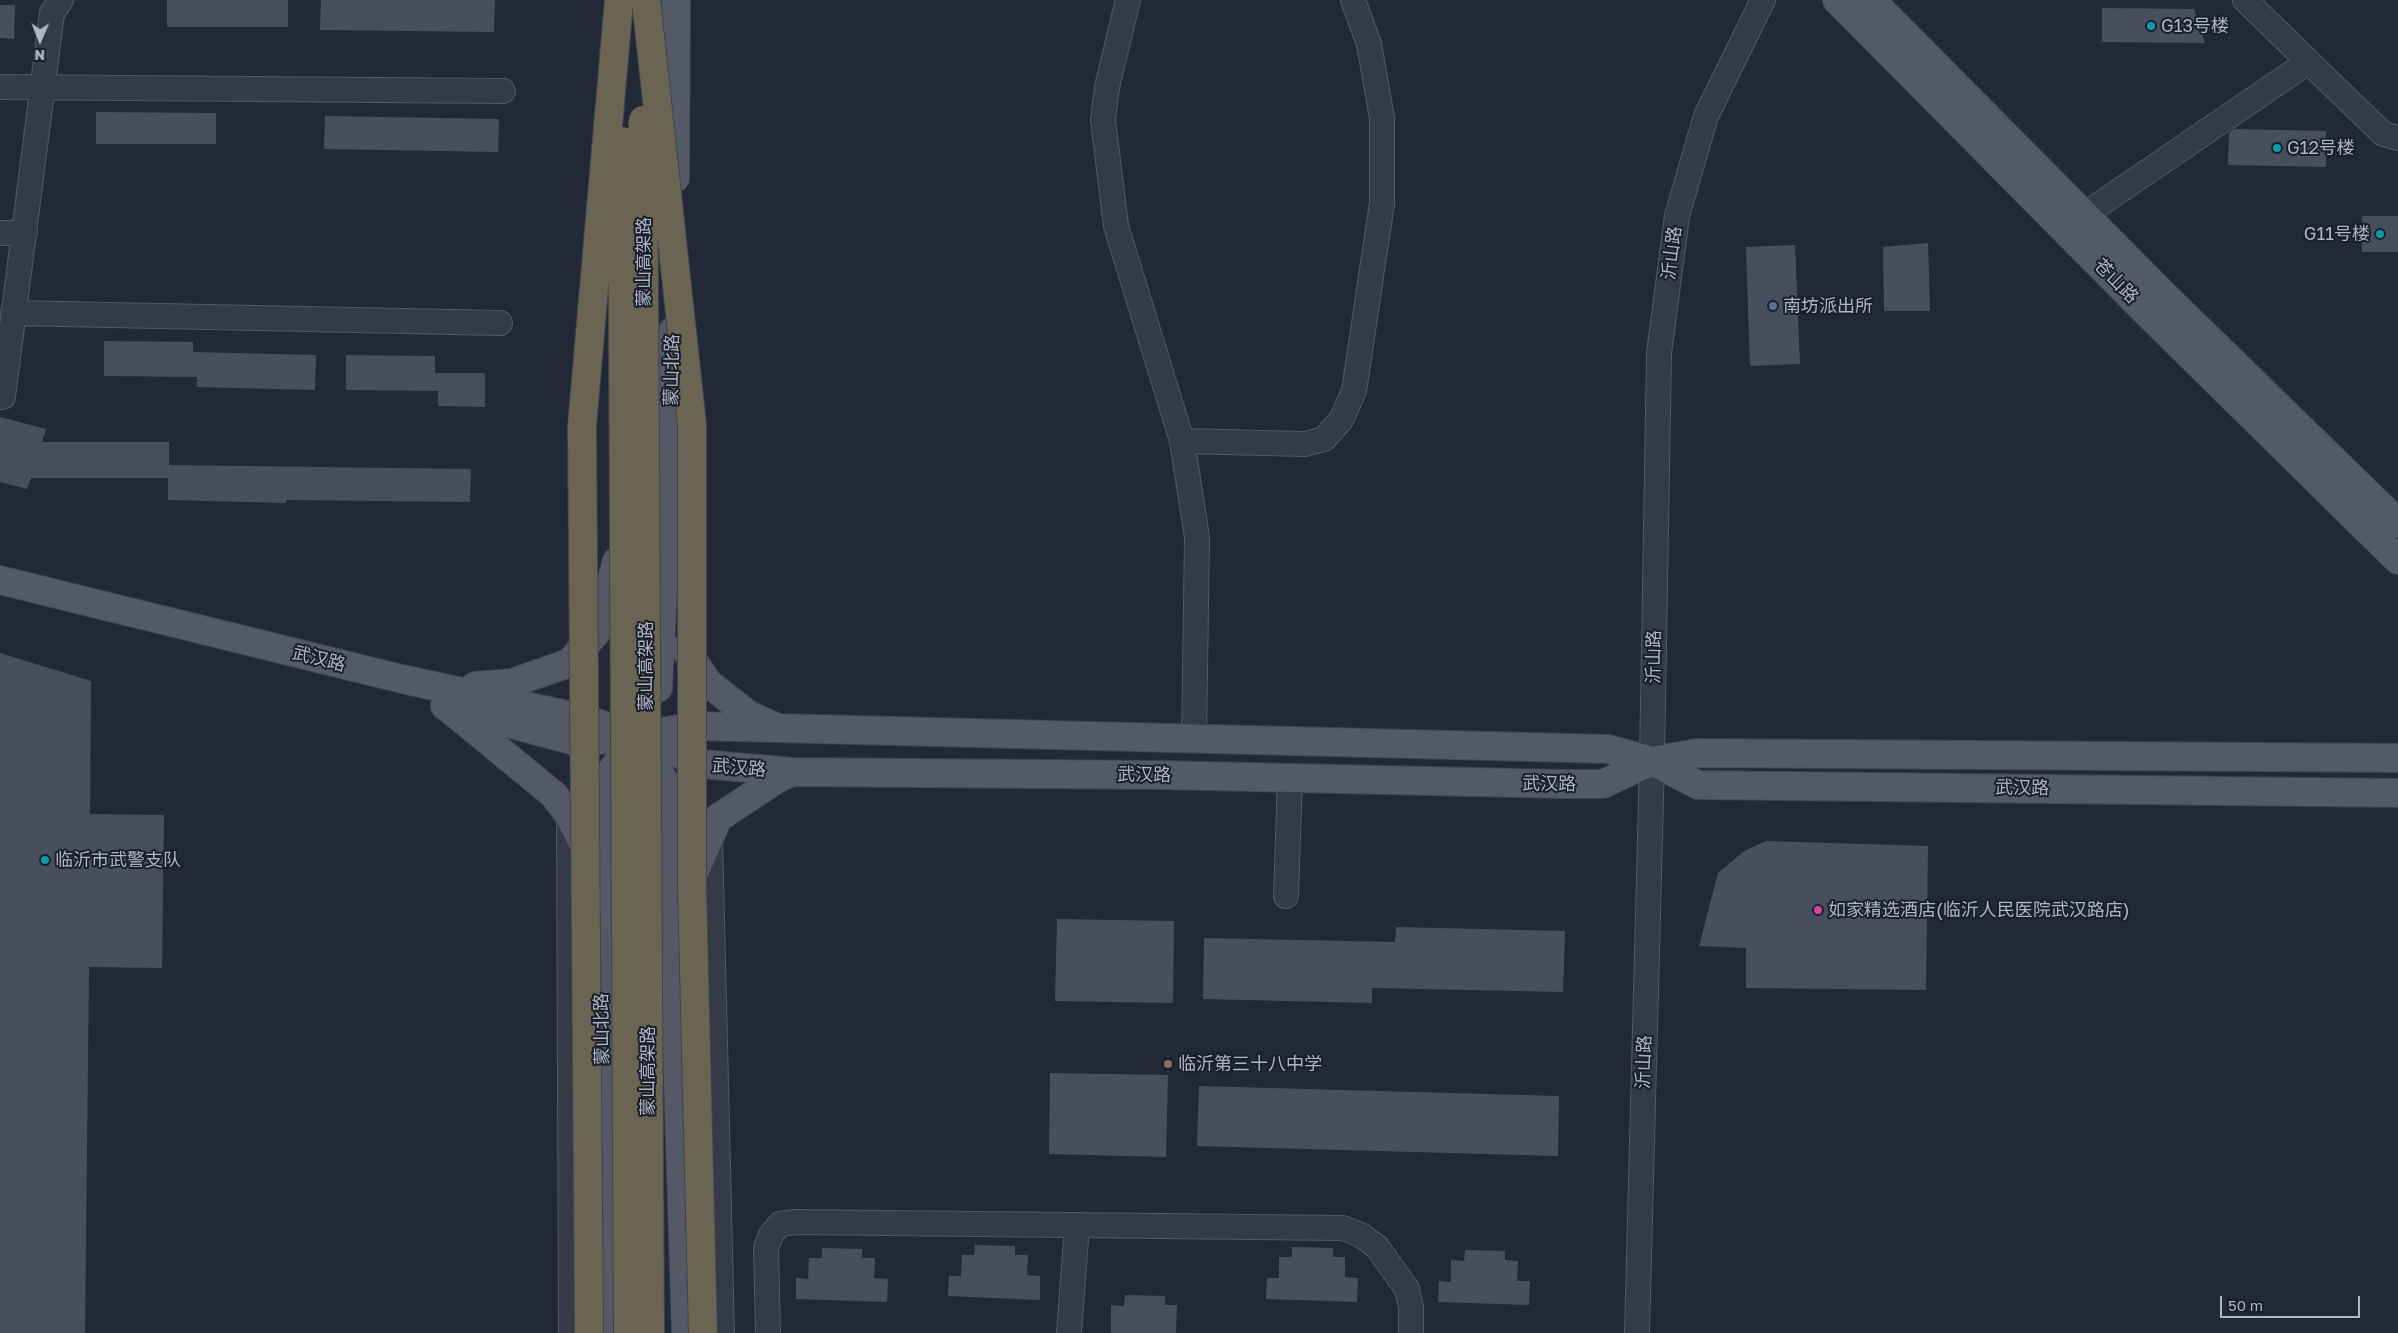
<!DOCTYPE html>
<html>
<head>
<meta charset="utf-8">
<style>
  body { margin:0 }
  #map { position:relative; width:2398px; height:1333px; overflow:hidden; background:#222936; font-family:"Golos Text",sans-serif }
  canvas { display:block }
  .north { position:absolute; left:15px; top:15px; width:50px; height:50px; -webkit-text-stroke:4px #1a202b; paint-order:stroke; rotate:181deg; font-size:14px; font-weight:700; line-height:20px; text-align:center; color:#afb5c3 }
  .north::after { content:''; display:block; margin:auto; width:18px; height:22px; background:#afb5c3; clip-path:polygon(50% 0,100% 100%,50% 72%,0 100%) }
  .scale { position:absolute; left:2220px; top:1296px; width:140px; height:22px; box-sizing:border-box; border:2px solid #afb5c3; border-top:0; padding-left:6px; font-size:15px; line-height:18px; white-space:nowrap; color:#afb5c3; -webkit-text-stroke:4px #1a202b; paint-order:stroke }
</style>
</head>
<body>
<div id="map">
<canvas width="2398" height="1333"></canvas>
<div class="north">N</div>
<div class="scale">50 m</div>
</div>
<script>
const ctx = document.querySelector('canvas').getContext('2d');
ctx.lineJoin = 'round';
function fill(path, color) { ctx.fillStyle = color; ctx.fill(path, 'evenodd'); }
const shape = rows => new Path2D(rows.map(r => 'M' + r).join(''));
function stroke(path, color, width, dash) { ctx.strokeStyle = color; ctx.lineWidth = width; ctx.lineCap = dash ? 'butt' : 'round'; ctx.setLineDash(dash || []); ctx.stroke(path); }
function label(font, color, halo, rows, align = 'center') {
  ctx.font = font + ' "Golos Text","Noto Sans SC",sans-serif'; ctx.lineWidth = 4; ctx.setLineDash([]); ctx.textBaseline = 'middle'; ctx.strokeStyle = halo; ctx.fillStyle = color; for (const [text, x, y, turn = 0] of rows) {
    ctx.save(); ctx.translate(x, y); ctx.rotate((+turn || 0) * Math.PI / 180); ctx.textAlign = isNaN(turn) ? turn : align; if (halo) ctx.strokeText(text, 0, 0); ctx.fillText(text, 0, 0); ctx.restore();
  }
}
const building = shape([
  [167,0,288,0,288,27,167,27],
  [321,0,495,0,494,32,320,30],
  [0,5,15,5,14,39,0,38],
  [2102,8,2194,9,2205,43,2102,42],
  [96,112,216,113,216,144,96,144],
  [325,116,499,119,498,152,324,149],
  [2234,129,2326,131,2326,167,2228,165,2229,133],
  [2362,216,2398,216,2398,252,2362,252],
  [1928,243,1930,311,1884,311,1883,247],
  [1795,245,1800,364,1750,366,1746,247],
  [104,341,193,342,193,352,316,355,315,390,197,387,197,377,104,376],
  [346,355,435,356,435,373,485,373,485,407,438,406,438,391,346,390],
  [0,417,46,429,42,442,169,442,169,465,471,469,470,502,286,500,286,503,168,500,168,478,31,478,27,489,0,482],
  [0,653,91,681,90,814,164,815,162,968,89,967,85,1333,0,1333],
  [1766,841,1928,846,1926,990,1746,988,1746,948,1699,946,1718,873,1744,851],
  [1057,919,1174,921,1173,1003,1055,1001],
  [1396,927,1565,931,1563,992,1372,988,1372,1003,1203,999,1204,938,1395,942],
  [1050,1073,1168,1075,1166,1157,1049,1154],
  [1199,1086,1559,1096,1558,1156,1197,1146],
  [975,1245,1015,1246,1015,1255,1028,1255,1027,1275,1040,1276,1040,1300,948,1296,949,1276,961,1276,962,1255,974,1255],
  [1292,1247,1333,1248,1333,1257,1345,1257,1345,1277,1358,1278,1357,1302,1266,1299,1267,1278,1279,1278,1279,1257,1292,1257],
  [822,1248,862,1249,862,1258,875,1258,874,1278,888,1279,887,1302,796,1299,796,1278,808,1279,809,1258,822,1258],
  [1465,1250,1505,1251,1505,1260,1518,1261,1517,1281,1530,1281,1529,1305,1438,1302,1439,1281,1451,1282,1451,1260,1464,1261],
  [1125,1295,1165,1296,1165,1305,1177,1305,1176,1333,1111,1333,1111,1305,1124,1306]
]);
const minor = shape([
  [1128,0,1107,87,1103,120,1116,226,1182,441,1197,537,1194,740],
  [2245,0,2383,134,2398,138],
  [0,87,503,91],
  [2084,215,2308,62],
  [0,233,25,233],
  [13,313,500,323],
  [3,397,52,13,61,0],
  [1182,441,1305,444,1324,439,1341,420,1354,391,1382,203,1382,118,1369,44,1353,0],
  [569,815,571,1333],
  [710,837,722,1333],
  [1286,896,1290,778],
  [768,1333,766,1248,771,1235,780,1224,795,1222,1343,1228,1361,1235,1377,1247,1407,1289,1411,1307,1411,1333],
  [1069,1333,1077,1225],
  [1637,1333,1652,761,1659,353,1677,216,1706,116,1763,0]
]);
const major = shape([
  [1837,0,2146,312,2398,560],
  [1871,0,2164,295,2398,523],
  [675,178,676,0],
  [0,580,402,679,581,718,637,736,702,764,793,772,1159,775,1563,784,1603,784,1652,761,1698,785,2398,793],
  [685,649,708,683,749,715,773,726],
  [475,686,512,683,569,663,596,633,617,561],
  [658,688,671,429,673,331],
  [445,706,578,742,637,736,696,726,1608,749,1652,761,1697,753,2398,758],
  [452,711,554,795,569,815,588,853],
  [641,743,669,789,686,1333],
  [692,878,718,818,780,777,793,772],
  [605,1333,601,879,604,781,634,741]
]);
const highwayBridge = shape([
  [646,0,692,424,692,887,703,1333],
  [643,120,650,1333],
  [622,141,628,1333],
  [589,1333,582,426,619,0]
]);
const markers = [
  [2151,26,5,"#0f9aa8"],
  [2277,148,5,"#0f9aa8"],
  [2380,234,5,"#0f9aa8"],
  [1773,306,5,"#5c6f8a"],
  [45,860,5,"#0f9aa8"],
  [1818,910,5,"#d1479c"],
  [1168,1064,5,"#8d6e63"]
];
const poiNames = [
  ["G13号楼",2161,26],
  ["G12号楼",2287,148],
  ["G11号楼",2370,234,"right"],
  ["南坊派出所",1783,306],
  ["临沂市武警支队",55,860],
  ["如家精选酒店(临沂人民医院武汉路店)",1828,910],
  ["临沂第三十八中学",1178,1064]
];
const streetNames = [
  ["沂山路",1672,253,-83],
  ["蒙山高架路",644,262,-90],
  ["苍山路",2116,281,45],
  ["蒙山北路",672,370,-89],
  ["沂山路",1654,657,-89],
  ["武汉路",319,659,14],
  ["蒙山高架路",646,666,-90],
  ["武汉路",739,768,5],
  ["武汉路",1144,775,1],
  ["武汉路",1549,784,1],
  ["武汉路",2022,788,1],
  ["蒙山北路",602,1029,-91],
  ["沂山路",1644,1062,-88],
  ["蒙山高架路",648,1071,-90]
];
fill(building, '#474f5e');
stroke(minor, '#525864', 26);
stroke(major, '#3e4450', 30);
stroke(minor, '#353b46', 24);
stroke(major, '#535a66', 28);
stroke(highwayBridge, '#3f4551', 30, []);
stroke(highwayBridge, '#6c6452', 28);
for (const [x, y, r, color] of markers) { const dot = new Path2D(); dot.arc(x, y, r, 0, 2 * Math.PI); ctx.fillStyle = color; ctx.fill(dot); stroke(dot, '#1a202b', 2); }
label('18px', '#afb5c3', '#1a202b', poiNames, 'left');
label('18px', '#afb5c3', '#1a202b', streetNames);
</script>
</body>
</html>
